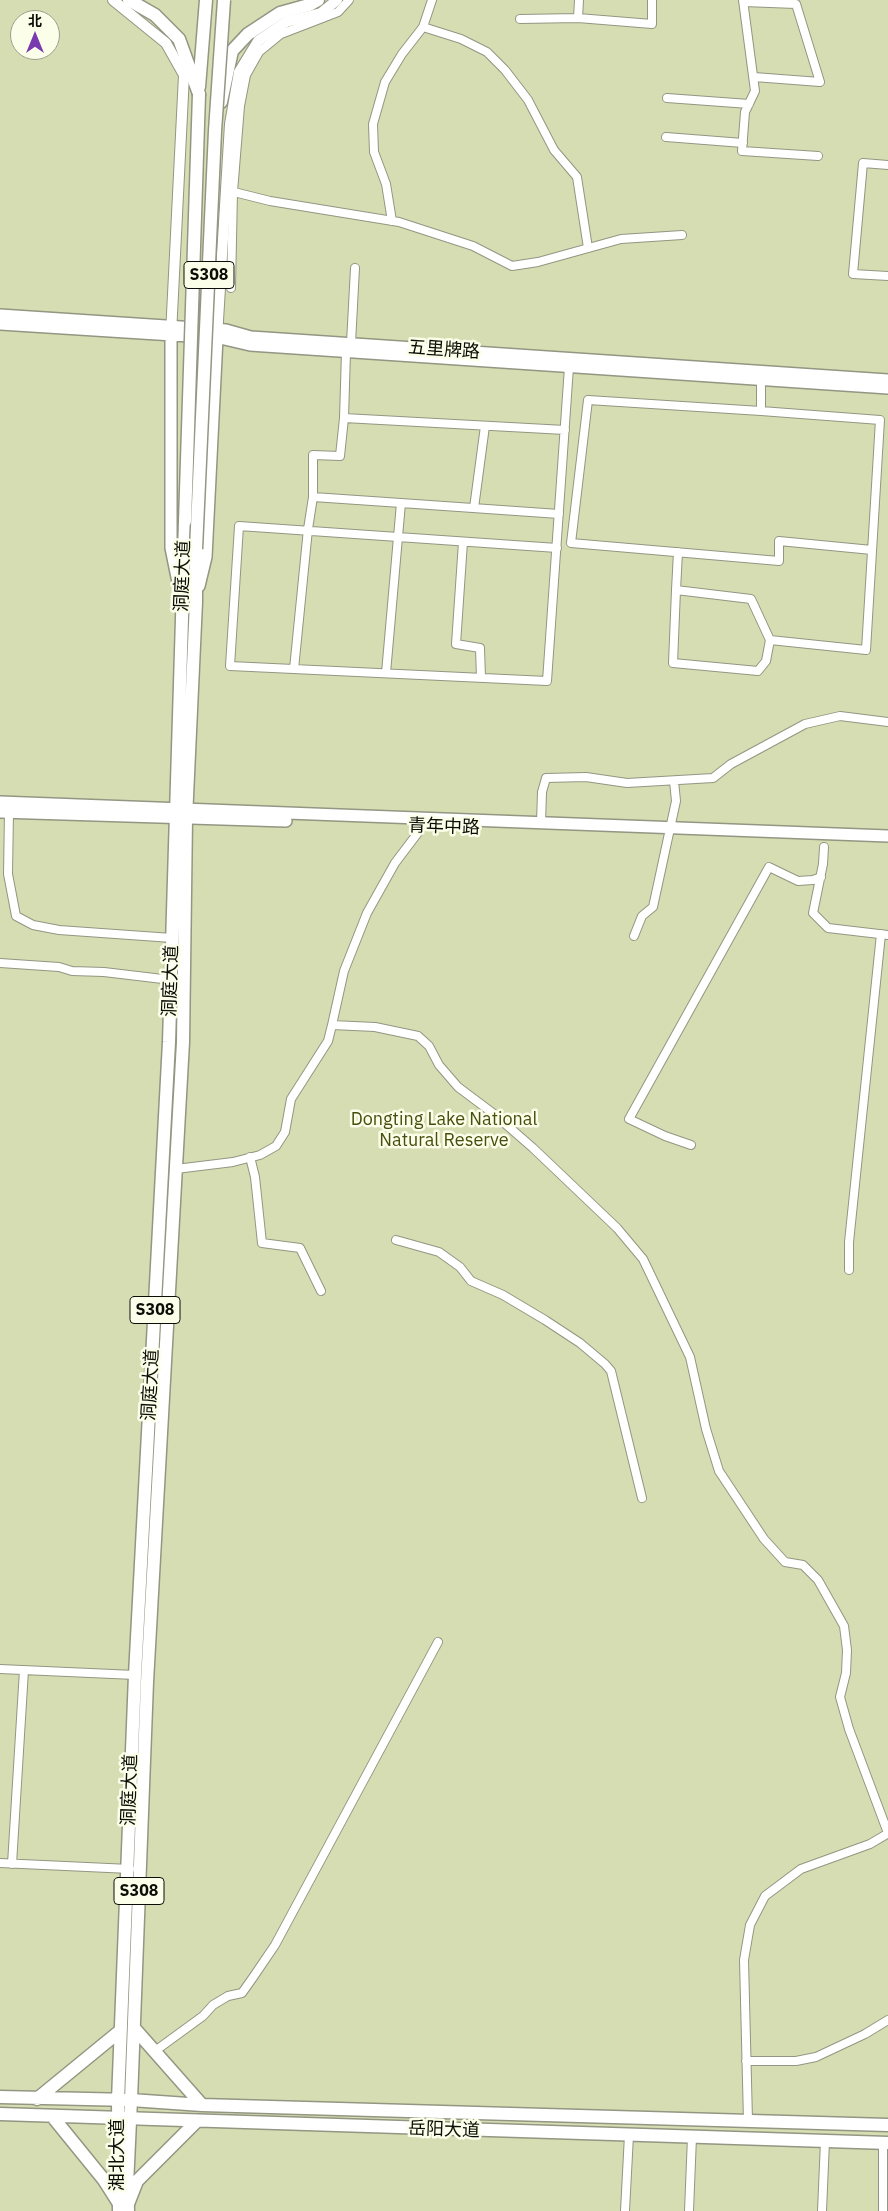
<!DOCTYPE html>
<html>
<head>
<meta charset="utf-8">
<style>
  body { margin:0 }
  #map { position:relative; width:888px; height:2211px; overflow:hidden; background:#fbfee8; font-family:"IBM Plex Sans","Noto Sans SC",sans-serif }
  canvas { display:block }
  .north { position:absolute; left:10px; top:10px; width:50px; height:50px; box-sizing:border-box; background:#fbfee8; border:1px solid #9c9e8e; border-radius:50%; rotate:0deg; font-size:14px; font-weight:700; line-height:20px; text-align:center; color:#0d0d07 }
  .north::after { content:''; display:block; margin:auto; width:18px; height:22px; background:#793aaf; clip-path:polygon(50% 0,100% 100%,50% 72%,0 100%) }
</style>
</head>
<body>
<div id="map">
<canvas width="888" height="2211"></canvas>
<div class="north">北</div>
</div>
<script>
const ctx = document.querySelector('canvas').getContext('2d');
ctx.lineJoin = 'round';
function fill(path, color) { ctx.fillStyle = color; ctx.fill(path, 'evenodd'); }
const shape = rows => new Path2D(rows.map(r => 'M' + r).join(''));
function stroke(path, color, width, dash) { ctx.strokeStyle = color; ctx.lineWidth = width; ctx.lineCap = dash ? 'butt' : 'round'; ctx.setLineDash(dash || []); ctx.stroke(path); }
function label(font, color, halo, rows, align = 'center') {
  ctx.font = font + ' "IBM Plex Sans","Noto Sans SC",sans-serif'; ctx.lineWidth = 5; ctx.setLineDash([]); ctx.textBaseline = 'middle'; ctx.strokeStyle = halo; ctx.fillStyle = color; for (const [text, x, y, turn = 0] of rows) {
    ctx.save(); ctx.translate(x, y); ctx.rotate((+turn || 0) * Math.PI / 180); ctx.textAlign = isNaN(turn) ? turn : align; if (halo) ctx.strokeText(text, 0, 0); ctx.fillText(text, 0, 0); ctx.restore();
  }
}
const green = shape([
  [0,0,888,0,888,2211,0,2211],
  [20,20,50,20,50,50,20,50]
]);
const minor = shape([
  [579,0,578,18,652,24,652,0],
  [743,0,755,91,745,112,742,151,818,156],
  [744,2,796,4,820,82,754,77],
  [520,19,578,18],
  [423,27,461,39,487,52,505,70,528,100,554,150,577,177,588,248],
  [667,98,749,104],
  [666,137,743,143],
  [888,165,863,163,853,274,888,276],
  [226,190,270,201,399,222,473,246,512,266,538,262,621,239,682,235],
  [392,221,386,184,374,152,373,124,385,82,402,54,423,27,432,0],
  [231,288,233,192,240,106,246,75,259,52,281,34,338,12,349,0],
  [351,343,355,268],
  [346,352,344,418,565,430],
  [761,411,588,400,571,543,779,561,779,541,872,550],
  [313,497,313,455,340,456,344,418],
  [401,503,559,514],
  [474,508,485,426],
  [463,542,456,644,480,648,481,678],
  [557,548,239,526,230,666,547,681,569,367],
  [678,552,676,590,751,599,770,640],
  [676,590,673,663,758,671,766,661,770,640,866,650,880,420,761,411,761,379],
  [294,669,308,529,313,497,401,503,386,673],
  [9,812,8,874,16,916,33,925,59,930,172,938],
  [541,823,542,792,546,778,586,777,627,783,713,778,731,764,805,724,840,716,888,722],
  [423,826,395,863,367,913,344,971,332,1025,375,1027,418,1036,429,1046,439,1065,458,1087,494,1114,533,1148,617,1228,643,1259,690,1357,706,1429,719,1471,764,1539,785,1562,803,1565,818,1580,844,1626,847,1650,846,1673,840,1697,849,1729,888,1833],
  [824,847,823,864,813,913,828,928,888,935],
  [634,936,642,916,653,907,676,801,674,781],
  [0,963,59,967,72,971,104,972,171,980],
  [691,1145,665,1136,629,1119,769,867,798,881,813,880,821,877],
  [250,1157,255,1177,262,1243,300,1248,321,1291],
  [176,1169,233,1162,260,1155,276,1146,285,1132,291,1099,328,1041,332,1025],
  [396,1240,439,1252,460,1267,471,1281,503,1295,545,1320,580,1343,605,1364,611,1371,642,1498],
  [849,1270,849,1242,881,934],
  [0,1669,135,1675],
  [0,1863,130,1869],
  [12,1864,24,1670],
  [155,2051,203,2016,213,2005,228,1996,242,1993,254,1976,275,1945,438,1642],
  [746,2061,796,2061,816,2057,865,2034,888,2020],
  [748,2121,744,1960,750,1925,765,1896,801,1869,870,1844,887,1834],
  [625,2211,629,2135],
  [689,2211,692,2137],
  [822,2211,825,2141],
  [883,2211,883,2143]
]);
const tertiary = shape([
  [113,0,166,43,184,75,171,334],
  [217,337,230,124,239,72,258,41,286,22,321,13,337,0]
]);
const secondary = shape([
  [0,315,226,330,251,337,888,380],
  [0,324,220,338,250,345,888,388],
  [171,335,171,548,180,592],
  [199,586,206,557,217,338],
  [0,802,888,836],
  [0,812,286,821]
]);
const primary = shape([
  [129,0,155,15,179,39,199,94],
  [199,87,206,0],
  [221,102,232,51,248,34,280,13,309,5,318,0],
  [134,2028,202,2105],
  [0,2097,131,2100,202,2105,888,2125],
  [37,2099,120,2031],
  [118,2100,135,1675,169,1042,185,521],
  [131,2100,147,1682,183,1042,186,818,196,602,196,549],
  [0,2114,888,2143],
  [52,2116,104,2180,118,2202],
  [128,2204,137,2181,196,2122]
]);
const trunk = shape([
  [118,2100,119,2211],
  [128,2211,127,2185,131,2100]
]);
const primaryBridge = shape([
  [185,521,199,94],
  [196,549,215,131,224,0]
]);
const shields = [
  [209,275,50],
  [155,1310,50],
  [139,1891,50]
];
const shieldNames = [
  ["S308",209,275],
  ["S308",155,1310],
  ["S308",139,1891]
];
const streetNames = [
  ["五里牌路",444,350,4],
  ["洞庭大道",183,576,-88],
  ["青年中路",444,827,2],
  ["洞庭大道",171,981,-88],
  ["洞庭大道",151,1385,-87],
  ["洞庭大道",130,1790,-88],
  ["岳阳大道",444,2130,2],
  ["湘北大道",118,2155,-90]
];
const parkNames = [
  ["Dongting Lake National",444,1120],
  ["Natural Reserve",444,1141]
];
fill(green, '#d7ddb2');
stroke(minor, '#939682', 10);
stroke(tertiary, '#939682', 12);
stroke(secondary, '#939682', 14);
stroke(primary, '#939682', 15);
stroke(trunk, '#939682', 15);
stroke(minor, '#fff', 8);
stroke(tertiary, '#fff', 10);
stroke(secondary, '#fff', 11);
stroke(primary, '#fff', 12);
stroke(trunk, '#fff', 12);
stroke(primaryBridge, '#939682', 15, []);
stroke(primaryBridge, '#fff', 12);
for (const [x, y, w] of shields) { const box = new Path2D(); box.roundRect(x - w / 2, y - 13.5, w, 27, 4); ctx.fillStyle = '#fbfee8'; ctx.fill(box); stroke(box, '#0d0d07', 1); }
label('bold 16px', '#0d0d07', null, shieldNames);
label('18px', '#0d0d07', '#fbfee8', streetNames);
label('18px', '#494e0e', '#fbfee8', parkNames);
</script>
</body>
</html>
